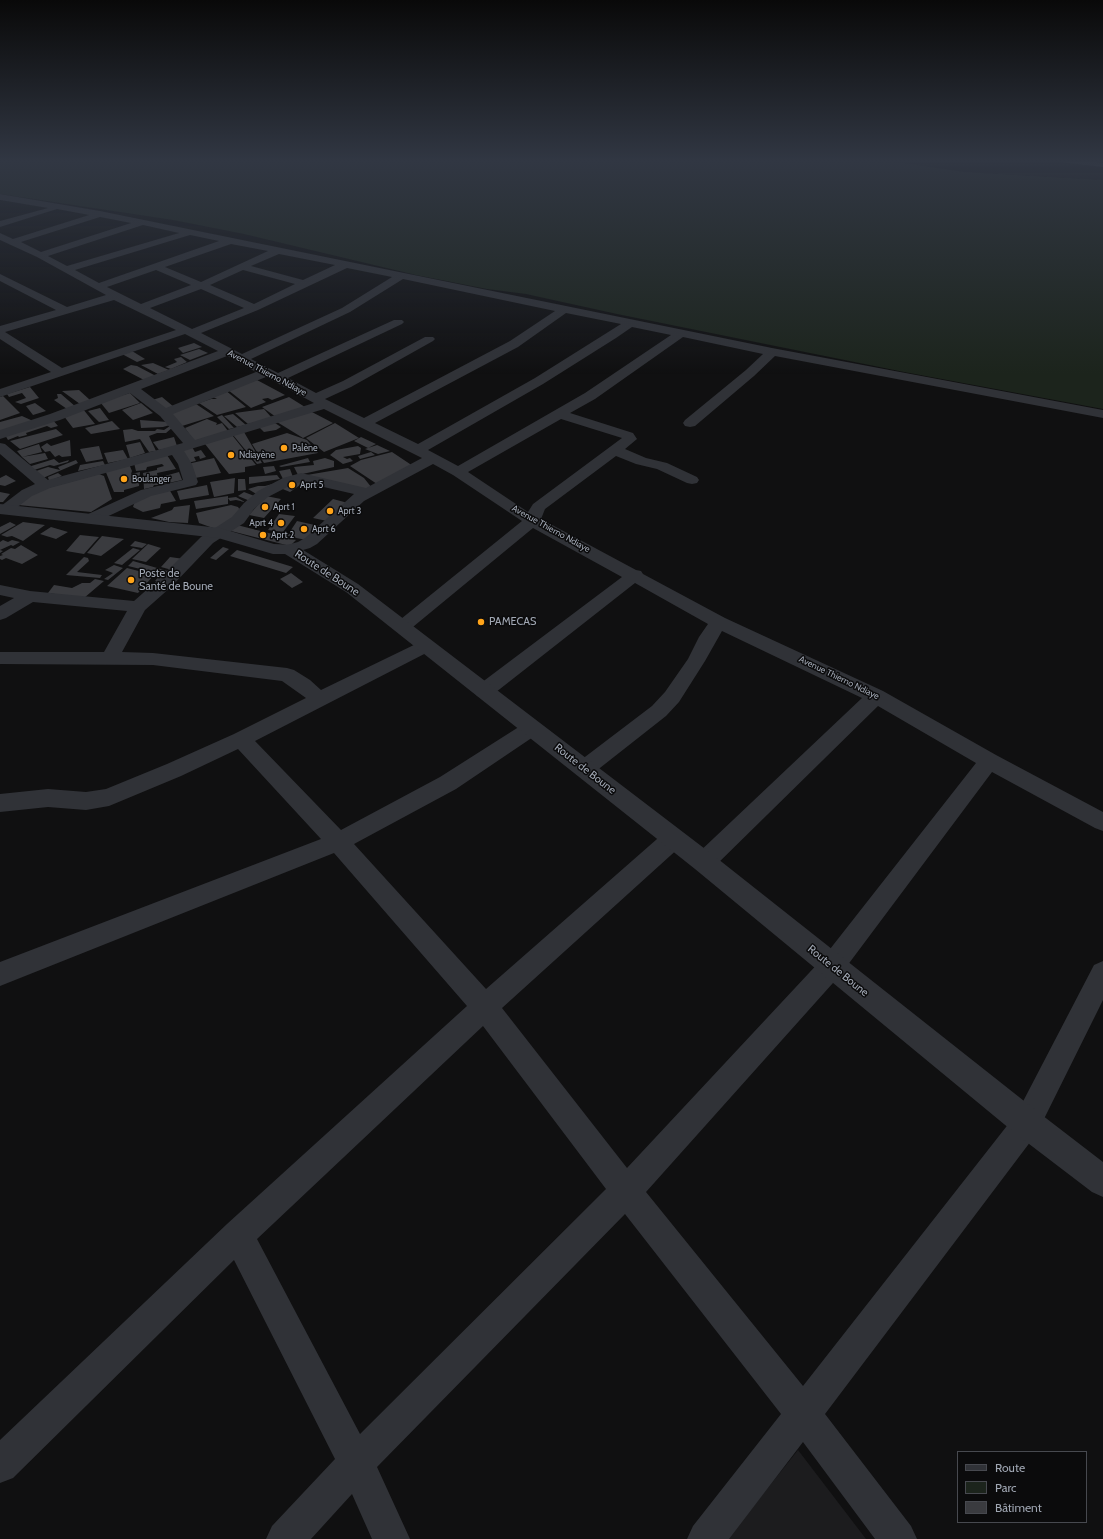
<!DOCTYPE html>
<html>
<head>
<meta charset="utf-8">
<style>
  body { margin:0 }
  #map { position:relative; width:1103px; height:1539px; overflow:hidden; background:#101011; font-family:Cabin,sans-serif }
  canvas { display:block }
  .legend { position:absolute; left:957px; top:1451px; width:130px; height:72px; box-sizing:border-box; background:#0b0b0c; border:1px solid #47494f; margin:0; padding:5px 7px; list-style:none; font-size:12px; color:#a0a7b3 }
  .legend li { display:flex; align-items:center; gap:8px; height:20px }
  .legend b { width:20px; border:1px solid #47494f }
</style>
</head>
<body>
<div id="map">
<canvas width="1103" height="1539"></canvas>
<ul class="legend">
<li><b style="height:5px;background:#303237"></b>Route</li>
<li><b style="height:11px;background:#1c241c"></b>Parc</li>
<li><b style="height:11px;background:#3a3b3f"></b>Bâtiment</li>
</ul>
</div>
<script>
const ctx = document.querySelector('canvas').getContext('2d');
ctx.lineJoin = 'round';
function fill(path, color) { ctx.fillStyle = color; ctx.fill(path, 'evenodd'); }
const shape = rows => new Path2D(rows.map(r => 'M' + r).join(''));
function stroke(path, color, width, dash) { ctx.strokeStyle = color; ctx.lineWidth = width; ctx.lineCap = dash ? 'butt' : 'round'; ctx.setLineDash(dash || []); ctx.stroke(path); }
function label(font, color, halo, rows, align = 'center') {
  ctx.font = font + ' Cabin,sans-serif'; ctx.lineWidth = 3; ctx.setLineDash([]); ctx.textBaseline = 'middle'; ctx.strokeStyle = halo; ctx.fillStyle = color; for (const [text, x, y, turn = 0] of rows) {
    ctx.save(); ctx.translate(x, y); ctx.rotate((+turn || 0) * Math.PI / 180); ctx.textAlign = isNaN(turn) ? turn : align; if (halo) ctx.strokeText(text, 0, 0); ctx.fillText(text, 0, 0); ctx.restore();
  }
}
const built = shape([
  [798,1450,866,1539,727,1539]
]);
const green = shape([
  [0,159,875,159,964,172,1103,180,1103,409,904,372,617,314,526,294,487,289,416,275,244,234,173,220,0,194]
]);
const building = shape([
  [194,343,202,347,183,353,178,348],
  [199,349,208,353,190,360,180,355],
  [132,351,145,359,137,362,122,354],
  [181,357,187,362,171,369,165,367,177,362,174,359],
  [153,363,169,370,158,374,141,365],
  [131,365,137,366,156,376,144,380,123,369],
  [257,380,285,395,272,400,268,398,262,399,266,402,251,408,228,390],
  [30,387,39,398,21,404,15,402,26,398,22,393,9,397,7,394],
  [79,390,90,400,80,404,62,391],
  [225,390,246,407,217,415,199,403,211,399,217,399,211,396],
  [130,393,140,403,109,413,100,402],
  [57,394,61,394,76,407,67,409,54,400,58,398],
  [3,396,20,413,0,420,0,397],
  [162,397,174,407,162,411,149,401],
  [289,397,305,407,276,417,262,407],
  [35,403,46,411,33,415,26,406],
  [141,403,153,413,133,420,122,410],
  [196,404,214,416,182,426,170,414],
  [100,408,109,420,99,422,88,411],
  [83,409,95,424,73,428,63,415],
  [264,409,272,418,248,424,235,413],
  [310,411,333,423,303,438,277,422],
  [233,414,246,425,237,427,224,416],
  [222,415,234,428,229,429,217,417],
  [22,416,33,421,0,433,0,422],
  [52,419,58,426,51,428,47,426,26,433,27,435,19,437,18,436,8,440,5,435],
  [207,419,217,423,216,425,222,423,228,431,194,441,185,428],
  [140,420,168,422,170,425,163,427,141,428],
  [112,421,120,429,91,434,85,428],
  [275,423,281,427,276,430,264,432,258,426],
  [335,423,359,438,324,452,306,438],
  [170,426,173,427,166,433,157,433,149,436,156,451,149,452,140,439,125,442,123,430,132,429,138,431,155,431,157,429,164,430],
  [56,429,63,435,20,449,10,441],
  [244,432,262,463,257,464,233,435],
  [287,433,307,440,318,453,264,463,252,444],
  [232,435,256,465,245,467,245,472,229,474,205,444],
  [174,437,177,446,159,450,153,442],
  [361,437,376,444,368,448,354,441],
  [70,440,71,456,62,457,59,455,55,457,50,451,45,452,41,447,47,443,51,446],
  [140,442,145,453,130,458,126,445],
  [39,444,42,452,22,457,17,451],
  [377,445,390,451,378,454,365,449],
  [99,446,103,459,86,462,80,449],
  [358,446,361,448,360,454,343,457,347,459,350,458,353,461,343,464,330,455,336,450],
  [192,447,195,452,201,450,206,457,200,459,199,456,194,457,196,461,182,464,175,451],
  [123,450,128,459,108,463,104,453],
  [371,452,375,455,360,459,358,456],
  [392,452,413,466,380,486,350,466,361,460],
  [45,453,48,459,30,464,22,457],
  [167,455,176,469,157,473,159,485,154,485,153,487,144,489,143,473,157,470,157,468,164,466,162,464,147,467,146,470,136,471,134,463],
  [214,458,221,473,190,479,183,465],
  [308,458,310,462,281,467,279,466],
  [325,458,334,461,334,467,298,475,294,467,314,465,313,461],
  [54,459,59,463,69,460,68,462,54,466,50,465,34,470,28,467],
  [76,460,78,463,43,478,36,471,48,467,60,470,58,467],
  [103,461,105,465,78,471,80,465],
  [129,464,132,471,131,474,140,472,139,486,124,490,124,492,114,492,105,470],
  [274,466,276,471,265,474,263,467],
  [348,468,364,478,372,488,367,491,301,476],
  [290,469,293,477,283,479,279,471],
  [179,472,182,480,164,484,161,477],
  [58,473,62,476,49,481,48,477],
  [99,474,104,476,112,499,91,512,18,505,29,493],
  [6,475,16,481,5,486,0,485,0,478],
  [277,475,280,479,249,484,249,477],
  [235,478,234,493,214,497,210,482],
  [238,479,245,479,246,490,238,491],
  [294,480,303,483,290,492,280,488],
  [283,481,258,495,248,489,258,486,265,486],
  [207,485,209,495,180,500,177,491],
  [169,489,176,501,161,504,160,508,143,512,133,507,136,498],
  [0,492,10,494,3,502,0,502],
  [244,492,257,497,250,501,238,496],
  [228,496,228,498,236,497,245,502,236,500,230,501,228,498,228,504,196,509,194,501],
  [266,496,281,499,264,518,249,515],
  [333,499,348,503,327,521,313,518],
  [190,505,188,523,169,522,151,518,172,510,174,507],
  [231,505,238,507,242,513,224,529,213,528,199,523,196,513],
  [279,514,295,516,283,532,268,530],
  [297,521,319,526,306,540,287,536],
  [10,522,16,525,0,534,0,527],
  [23,522,45,525,23,541,12,536,7,537,1,535],
  [237,525,296,540,290,546,231,531],
  [51,527,68,532,56,539,40,534],
  [80,535,99,537,84,554,66,551],
  [102,536,124,539,101,556,87,553],
  [3,540,8,542,12,540,20,542,13,546,11,545,0,550,3,551,0,553,0,542],
  [135,541,147,544,142,548,130,546],
  [148,544,161,548,146,562,132,559],
  [21,545,38,555,22,564,6,558,2,560,0,559,0,556,3,555,1,554,11,548,15,549],
  [223,547,229,549,216,560,210,558],
  [133,548,140,550,122,565,114,563],
  [237,550,293,567,286,573,230,556],
  [84,557,88,558,89,561,77,572,102,575,100,578,66,575],
  [170,557,184,559,172,570,161,567],
  [133,561,171,572,161,582,155,581,161,574,128,566],
  [114,565,123,568,108,580,104,579,113,573,105,570],
  [127,568,154,575,138,593,107,586],
  [291,573,303,582,292,588,280,579],
  [95,579,104,581,84,598,48,593,54,585,72,588,82,583,90,583]
]);
const minor = shape([
  [0,194,100,211,772,348,1103,410,1103,418,775,356,754,376,695,426,690,427,685,426,683,423,685,420,746,370,763,354,683,337,595,399,570,413,633,433,637,439,625,449,646,458,667,463,697,477,699,480,697,483,692,484,687,483,657,469,636,464,616,456,545,509,541,519,636,570,641,571,643,574,725,618,883,691,996,755,1103,812,1103,831,1095,828,992,772,841,974,646,1192,803,1386,1017,1113,1094,965,1103,961,1103,1000,1037,1133,825,1414,911,1526,917,1539,875,1539,803,1442,729,1539,687,1539,693,1526,781,1414,625,1214,377,1467,410,1539,372,1539,352,1494,311,1539,266,1539,272,1526,335,1459,234,1260,13,1478,0,1483,0,1440,227,1224,467,1006,334,853,0,986,0,962,321,839,238,749,181,776,109,806,86,810,48,807,0,812,0,794,48,789,86,792,106,789,167,764,234,734,306,698,282,681,153,665,0,664,0,652,104,652,127,611,33,602,6,618,0,620,0,606,14,598,0,595,0,585,30,591,134,601,159,579,201,537,232,517,244,503,258,491,283,478,301,473,366,488,422,458,324,409,184,451,192,464,198,482,196,485,151,496,98,521,92,523,86,521,84,518,86,515,141,490,183,480,178,464,172,455,50,488,32,496,11,512,6,514,1,512,1,506,22,490,35,484,0,454,0,443,5,444,48,480,183,443,160,416,130,393,60,420,0,439,0,430,50,414,218,351,185,334,0,397,0,389,51,372,0,339,0,326,56,310,0,281,0,274,67,307,106,295,37,257,0,240,0,233,13,239,89,215,57,209,0,227,0,221,48,208,0,200,0,194],
  [100,217,131,223,41,252,21,242,100,217],
  [143,225,179,233,67,266,48,256,143,225],
  [190,235,219,241,99,283,75,270,190,235],
  [231,244,268,251,201,282,165,267,231,244],
  [279,254,335,265,303,280,251,266,279,254],
  [347,268,392,277,342,308,242,354,201,333,258,310,347,268],
  [156,270,191,285,141,304,107,287,156,270],
  [243,270,295,284,254,304,210,285,243,270],
  [403,279,555,311,510,341,364,418,325,399,351,387,433,341,435,339,433,337,425,337,343,381,316,393,288,378,402,324,404,322,402,320,394,320,278,373,251,359,350,312,403,279],
  [201,289,244,308,192,329,150,308,201,289],
  [114,300,176,330,62,368,5,332,114,300],
  [566,313,621,324,535,378,418,444,375,423,518,347,566,313],
  [632,327,671,335,585,393,458,466,428,450,543,384,616,338,632,327],
  [227,356,256,372,166,408,141,389,227,356],
  [266,377,314,403,195,440,173,414,266,377],
  [561,419,622,438,533,504,528,512,468,472,561,419],
  [433,464,453,475,522,521,396,623,393,627,396,631,402,633,408,631,533,528,622,577,477,686,474,691,477,696,484,698,491,696,635,583,708,624,699,637,688,659,665,692,652,706,577,763,574,769,577,775,584,777,591,775,666,716,679,702,705,661,722,631,862,698,696,855,693,862,696,869,704,872,712,869,878,706,976,763,823,958,627,1168,502,1008,681,846,684,839,681,832,673,830,665,832,486,989,354,844,456,789,539,733,542,728,539,723,532,721,525,723,440,777,341,830,255,741,432,650,435,646,432,642,426,640,420,642,321,690,310,680,294,670,287,668,153,653,122,652,145,610,171,587,213,543,244,523,254,509,268,497,293,484,302,482,354,494,305,538,298,542,283,546,281,549,283,552,289,554,310,548,317,544,364,501,433,464],
  [483,1026,606,1189,360,1434,257,1239,483,1026]
]);
const tertiary = shape([
  [0,504,220,528,274,544,295,545,358,584,713,855,1038,1112,1103,1162,1103,1197,1092,1192,1016,1134,695,869,346,592,285,554,273,554,218,538,0,514,0,504]
]);
const motorway = shape([
  [1048,159,1069,159,1103,163,1103,167,1052,161,1048,159]
]);
const rail = shape([
  [1099,159,1103,160]
]);
const markers = [
  [284,448,4,"#ffa41a"],
  [231,455,4,"#ffa41a"],
  [124,479,4,"#ffa41a"],
  [292,485,4,"#ffa41a"],
  [265,507,4,"#ffa41a"],
  [330,511,4,"#ffa41a"],
  [281,523,4,"#ffa41a"],
  [304,529,4,"#ffa41a"],
  [263,535,4,"#ffa41a"],
  [131,580,4,"#ffa41a"],
  [481,622,4,"#ffa41a"]
];
const farStreetnames = [
  ["Avenue Thierno Ndiaye",267,373,28],
  ["Avenue Thierno Ndiaye",551,529,29],
  ["Avenue Thierno Ndiaye",839,678,26]
];
const farPoinames = [
  ["Palène",292,448],
  ["Ndiayène",239,455],
  ["Boulanger",132,479],
  ["Aprt 5",300,485],
  ["Aprt 1",273,507],
  ["Aprt 3",338,511],
  ["Aprt 4",273,523,"right"],
  ["Aprt 6",312,529],
  ["Aprt 2",271,535]
];
const streetNames = [
  ["Route de Boune",327,573,33],
  ["Route de Boune",585,769,38],
  ["Route de Boune",838,971,39]
];
const poiNames = [
  ["Poste de",139,574],
  ["Santé de Boune",139,587],
  ["PAMECAS",489,622]
];
fill(built, '#1c1c1e');
fill(green, '#1c241c');
fill(building, '#3a3b3f');
fill(minor, '#303237');
fill(tertiary, '#303237');
fill(motorway, '#5c6068');
stroke(rail, '#45484e', 1.5, [2, 1.5]);
const sky = ctx.createLinearGradient(0, 0, 0, 374);
sky.addColorStop(0, '#090909');
sky.addColorStop(0.43, '#313743');
sky.addColorStop(1, '#31374300');
ctx.fillStyle = sky;
ctx.fillRect(0, 0, 1103, 374);
for (const [x, y, r, color] of markers) { const dot = new Path2D(); dot.arc(x, y, r, 0, 2 * Math.PI); ctx.fillStyle = color; ctx.fill(dot); stroke(dot, '#0b0b0c', 1.5); }
label('9px', '#a0a7b3', '#0b0b0c', farStreetnames);
label('9px', '#a0a7b3', '#0b0b0c', farPoinames, 'left');
label('11px', '#a0a7b3', '#0b0b0c', streetNames);
label('11px', '#a0a7b3', '#0b0b0c', poiNames, 'left');
</script>
</body>
</html>
